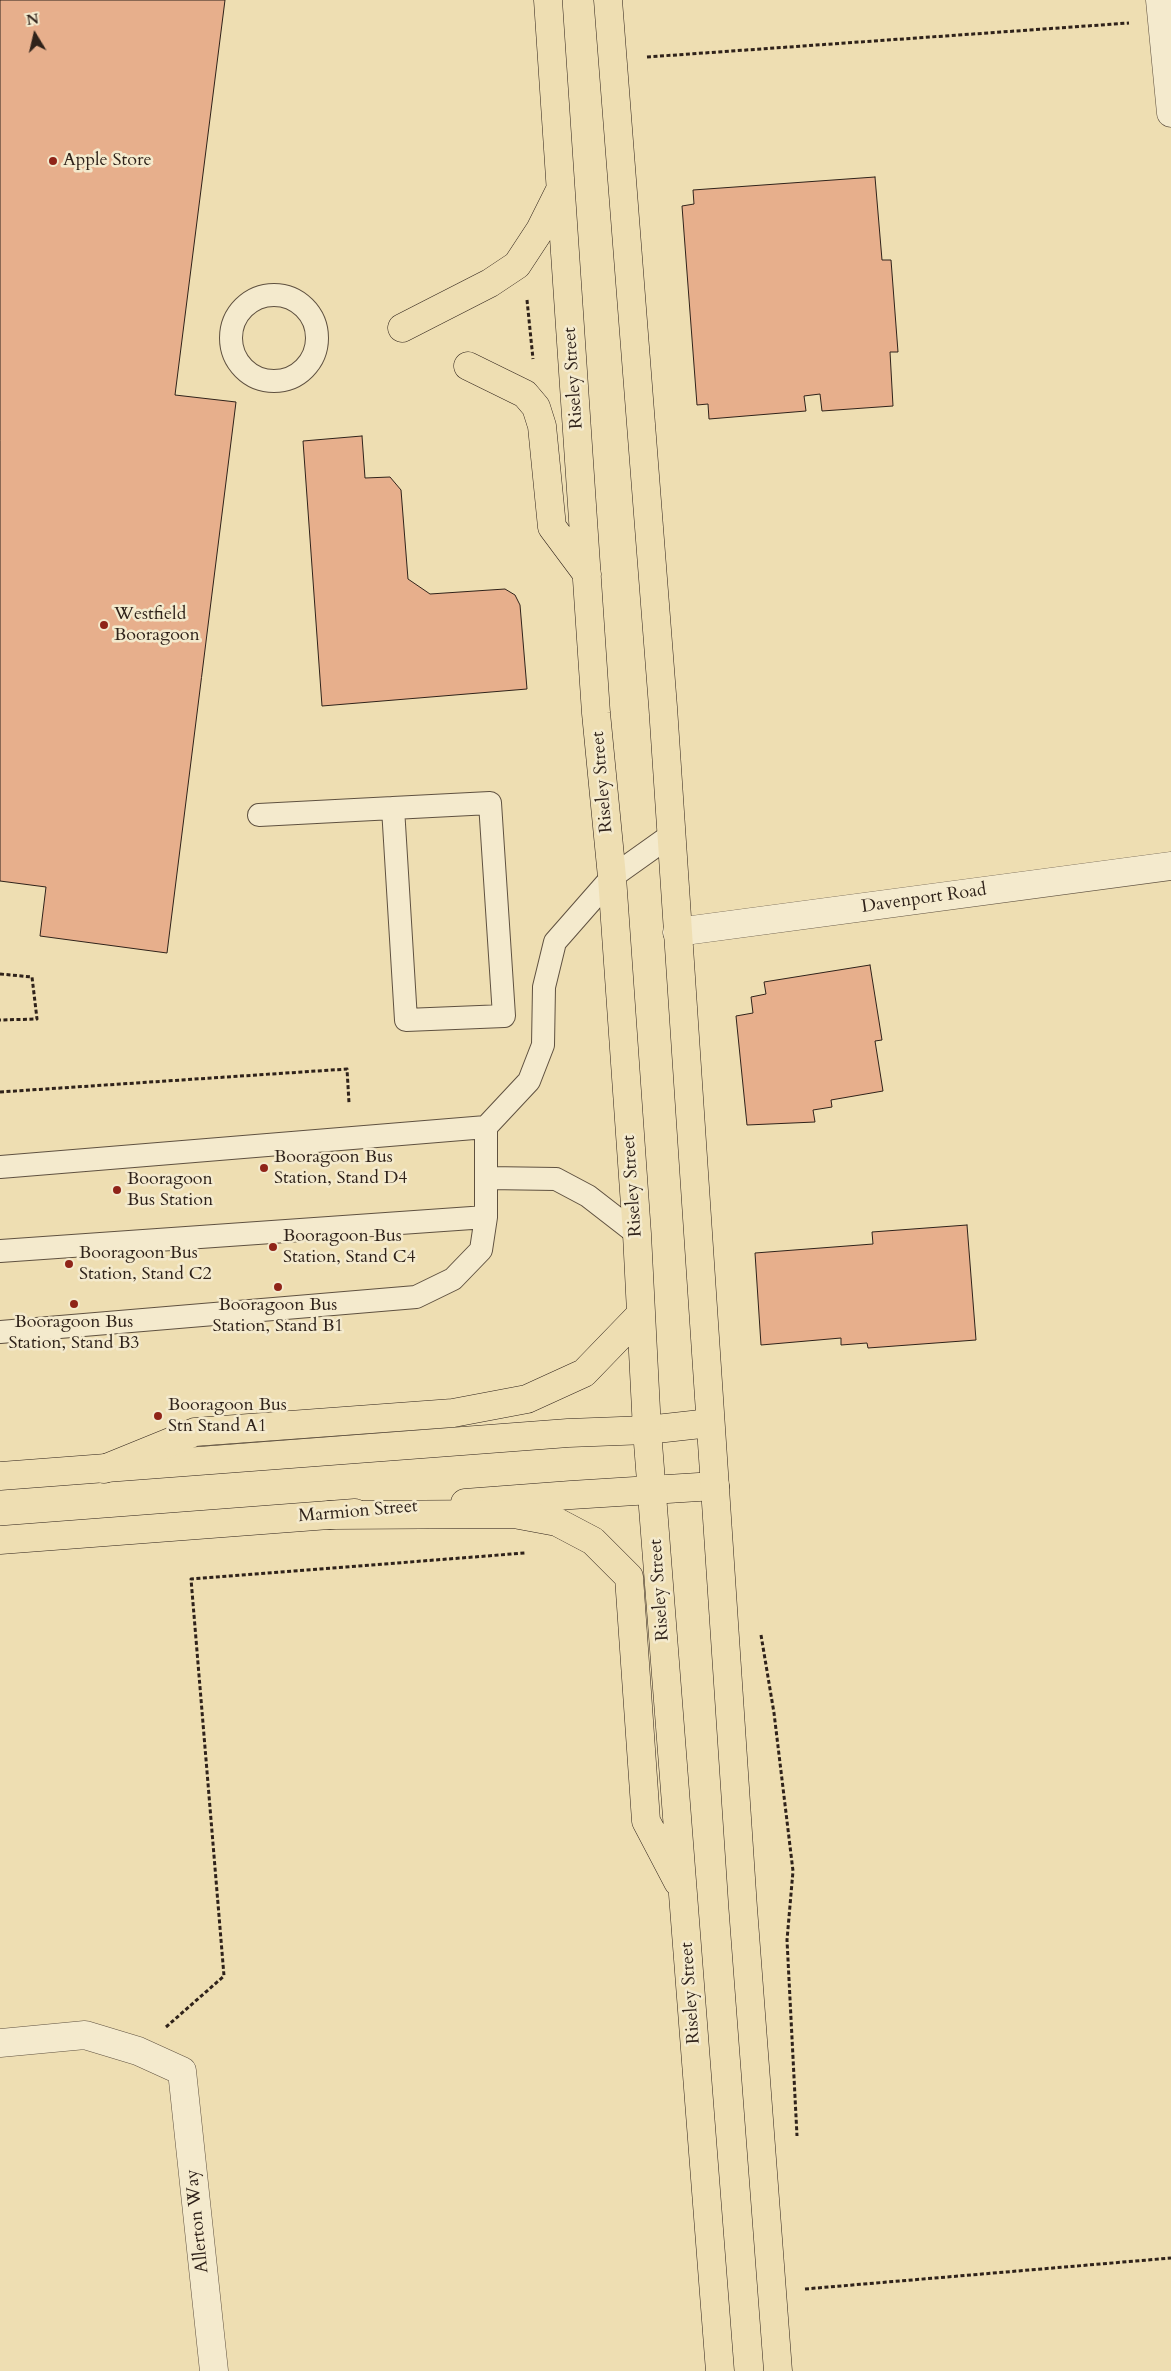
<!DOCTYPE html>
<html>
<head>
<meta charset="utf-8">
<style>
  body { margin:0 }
  #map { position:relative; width:1171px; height:2371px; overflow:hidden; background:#eedeb2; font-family:Cardo,serif }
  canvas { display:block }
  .north { position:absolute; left:10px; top:10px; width:50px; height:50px; -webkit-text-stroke:4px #f4eacd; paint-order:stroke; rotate:351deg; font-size:14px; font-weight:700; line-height:20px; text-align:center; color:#2f221a }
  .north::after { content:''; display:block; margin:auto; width:18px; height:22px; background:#2f221a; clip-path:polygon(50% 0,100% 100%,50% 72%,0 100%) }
</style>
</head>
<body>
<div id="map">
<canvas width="1171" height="2371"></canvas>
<div class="north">N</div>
</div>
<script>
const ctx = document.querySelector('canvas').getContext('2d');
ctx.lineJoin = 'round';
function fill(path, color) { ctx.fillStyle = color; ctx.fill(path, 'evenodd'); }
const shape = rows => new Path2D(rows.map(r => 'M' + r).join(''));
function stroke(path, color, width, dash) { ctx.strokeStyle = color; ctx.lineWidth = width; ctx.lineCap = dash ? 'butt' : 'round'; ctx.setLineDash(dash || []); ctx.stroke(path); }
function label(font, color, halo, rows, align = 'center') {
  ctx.font = font + ' Cardo,serif'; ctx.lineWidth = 5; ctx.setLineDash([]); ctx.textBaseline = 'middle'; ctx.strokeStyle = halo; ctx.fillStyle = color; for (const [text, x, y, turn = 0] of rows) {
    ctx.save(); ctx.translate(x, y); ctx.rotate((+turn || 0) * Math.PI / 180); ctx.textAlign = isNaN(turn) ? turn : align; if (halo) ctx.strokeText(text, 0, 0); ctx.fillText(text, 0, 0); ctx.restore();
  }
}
const building = shape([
  [0,0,225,0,175,395,236,402,167,953,40,936,46,887,0,881,0,0],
  [875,177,882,260,891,260,898,352,890,352,893,406,822,411,820,394,804,396,806,411,709,419,708,404,697,405,682,206,694,204,693,190,875,177],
  [362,436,365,478,390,477,401,490,408,579,430,594,505,589,515,595,520,605,527,689,322,706,303,441,362,436],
  [870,965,882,1040,875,1041,883,1091,831,1100,832,1107,813,1110,815,1122,747,1125,736,1016,753,1013,751,997,766,994,764,982,870,965],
  [967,1225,976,1340,868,1348,867,1343,841,1345,841,1338,761,1345,755,1253,873,1244,872,1232,967,1225]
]);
const path = shape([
  [647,57,1129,23],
  [527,300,533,359],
  [0,974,32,977,37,1019,0,1020],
  [0,1092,347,1069,349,1103],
  [761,1635,774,1713,793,1871,787,1940,797,2136],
  [166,2027,224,1976,191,1579,525,1553],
  [805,2289,1171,2258]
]);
const lane = shape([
  '231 338a43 43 0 1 1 86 0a43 43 0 1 1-86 0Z',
  [259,815,393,808,490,803,504,1016,406,1020,393,808],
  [0,1167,486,1127,529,1081,543,1045,544,987,555,942,612,877,671,835],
  [488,1178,556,1179,588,1196,637,1234],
  [0,1251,486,1217],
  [0,1332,416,1297,453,1279,481,1250,486,1217,486,1127]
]);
const street = shape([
  [1160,0,1171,113],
  [677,932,1171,866],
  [0,2043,85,2035,138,2051,182,2071,214,2371]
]);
const primary = shape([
  [0,1476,568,1433,647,1430,710,1423],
  [465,1503,571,1495,715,1486],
  [0,1540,355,1513]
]);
const highway = shape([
  [548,0,596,713,612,877,637,1234,647,1430,720,2371],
  [608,0,663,707,743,1908,778,2371],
  [402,328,490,283,517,265,540,230,560,190],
  [468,366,525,394,536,407,542,426,552,527,587,574],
  [104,1469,195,1432,453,1413,527,1399,584,1373,641,1314],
  [330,1515,514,1514,557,1522,593,1541,629,1577,646,1821,678,1882]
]);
const markers = [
  [53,161,5,"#8f2418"],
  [104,625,5,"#8f2418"],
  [264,1168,5,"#8f2418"],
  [117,1190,5,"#8f2418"],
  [273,1247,5,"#8f2418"],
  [69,1264,5,"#8f2418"],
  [278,1287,5,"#8f2418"],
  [74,1304,5,"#8f2418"],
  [158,1416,5,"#8f2418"]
];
const poiNames = [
  ["Apple Store",63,161],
  ["Westfield",114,615],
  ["Booragoon",114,636],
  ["Booragoon Bus",274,1158],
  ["Station, Stand D4",274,1179],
  ["Booragoon",127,1180],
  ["Bus Station",127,1201],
  ["Booragoon Bus",283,1237],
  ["Station, Stand C4",283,1258],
  ["Booragoon Bus",79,1254],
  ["Station, Stand C2",79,1275],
  ["Booragoon Bus",278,1306,"center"],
  ["Station, Stand B1",278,1327,"center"],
  ["Booragoon Bus",74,1323,"center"],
  ["Station, Stand B3",74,1344,"center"],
  ["Booragoon Bus",168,1406],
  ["Stn Stand A1",168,1427]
];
const streetNames = [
  ["Riseley Street",574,378,-94],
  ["Riseley Street",603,782,-95],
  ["Davenport Road",924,899,-8],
  ["Riseley Street",633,1186,-94],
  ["Marmion Street",358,1512,-5],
  ["Riseley Street",660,1590,-94],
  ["Riseley Street",691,1993,-94],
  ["Allerton Way",198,2221,-96]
];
fill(building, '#e7af8c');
stroke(building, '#2f221a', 1);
stroke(lane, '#5f5140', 24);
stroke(street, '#5f5140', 29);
stroke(primary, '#2f221a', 29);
stroke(highway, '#2f221a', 29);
stroke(path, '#2f221a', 3, [4, 2.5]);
stroke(lane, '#f4eacd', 22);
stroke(street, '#f4eacd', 28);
stroke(primary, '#eedeb2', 28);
stroke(highway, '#eedeb2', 28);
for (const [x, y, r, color] of markers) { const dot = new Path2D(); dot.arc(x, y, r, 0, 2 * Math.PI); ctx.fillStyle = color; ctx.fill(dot); stroke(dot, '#f4eacd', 2); }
label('18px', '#2f221a', '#f4eacd', poiNames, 'left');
label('18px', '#2f221a', '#f4eacd', streetNames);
</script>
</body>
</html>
